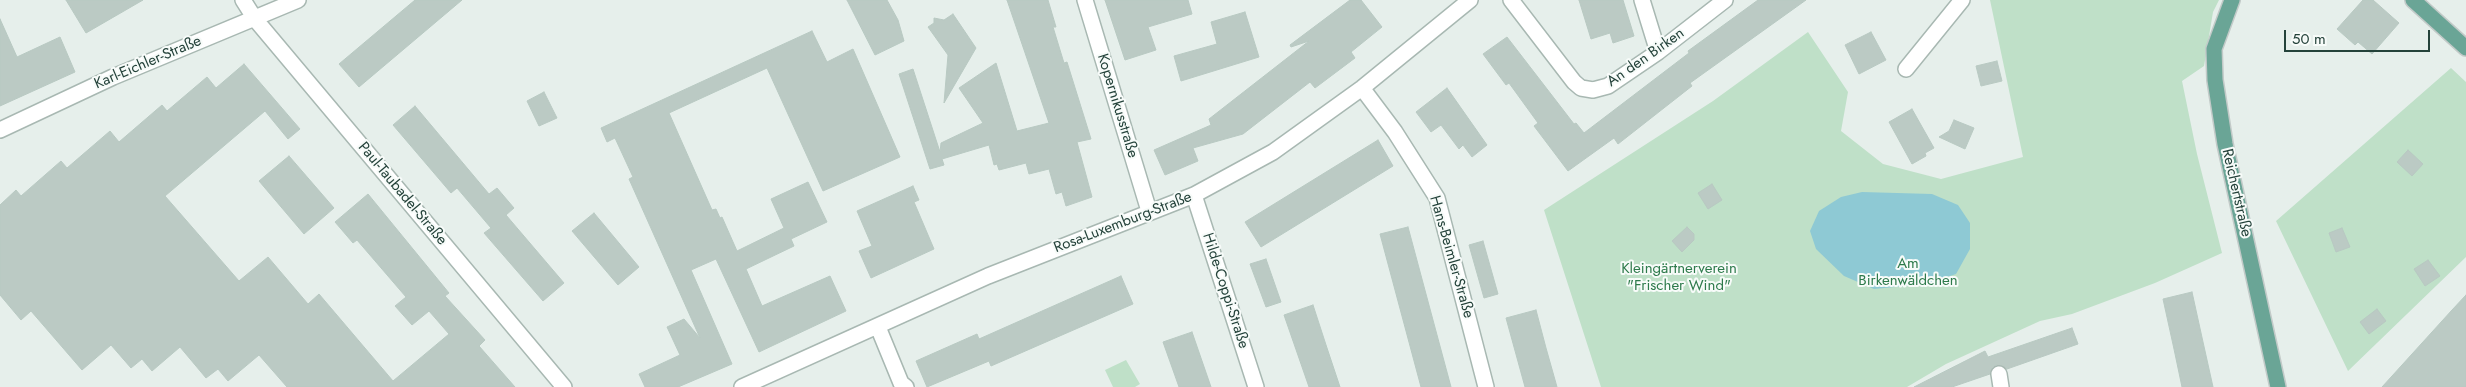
<!DOCTYPE html>
<meta charset="utf-8">
<style>
body{margin:0}
#map{position:relative;width:2466px;height:387px;overflow:hidden;background:#e6efeb;font-family:Jost,sans-serif}
canvas{display:block}
.scale{position:absolute;left:2284px;top:30px;width:146px;height:22px;box-sizing:border-box;border:2px solid #24423a;border-top:0;padding-left:6px;font-size:15px;line-height:18px;white-space:nowrap;color:#24423a;-webkit-text-stroke:4px #f7fbf9;paint-order:stroke}
</style>
<div id="map">
<canvas width="2466" height="387"></canvas>
<div class="scale">50 m</div>
</div>
<script>
const context = document.querySelector('canvas').getContext('2d');
context.lineJoin = 'round';
function paint(path, color) {
  context.fillStyle = color;
  context.fill(path, 'evenodd');
}
function toPath(rows) {
  const path = new Path2D();
  for (const r of rows) {
    path.moveTo(r[0], r[1]);
    for (let i = 2; i < r.length; i += 2) path.lineTo(r[i], r[i + 1]);
  }
  return path;
}
function strokePath(path, color, width, dash) {
  context.strokeStyle = color;
  context.lineWidth = width;
  context.lineCap = dash ? 'butt' : 'round';
  context.setLineDash(dash || []);
  context.stroke(path);
}
function label(font, color, halo, rows, align = 'center') {
  context.font = font + ' Jost,sans-serif';
  context.lineWidth = 4;
  context.setLineDash([]);
  context.textBaseline = 'middle';
  context.strokeStyle = halo;
  context.fillStyle = color;
  for (const [text, x, y, turn = 0] of rows) {
    context.save();
    context.translate(x, y);
    context.rotate((+turn || 0) * Math.PI / 180);
    context.textAlign = isNaN(turn) ? turn : align;
    if (halo) context.strokeText(text, 0, 0);
    context.fillText(text, 0, 0);
    context.restore();
  }
}
paint(toPath([
 [1990,0,2219,0,2213,12,2204,66,2182,81,2197,154,2222,253,2155,283,2072,314,2040,321,1946,364,1907,387,1601,387,1544,210,1713,101,1808,32,1848,92,1841,131,1883,164,1941,179,2023,157],
 [2451,68,2466,82,2466,257,2348,371,2276,221],
 [1126,360,1140,384,1135,387,1113,387,1105,370]
]), '#bfe0c8');
paint(toPath([
 [1862,192,1932,194,1958,205,1970,223,1970,249,1956,274,1926,284,1874,289,1844,276,1816,249,1810,231,1819,211,1841,197]
]), '#8ec9d4');
const building = toPath([
 [66,0,143,0,86,33,66,0],
 [415,0,462,0,359,87,339,64,415,0],
 [847,0,887,0,898,20,904,41,875,55,847,0],
 [1007,0,1048,0,1056,27,1053,27,1064,63,1067,62,1091,139,1077,142,1092,197,1066,206,1062,192,1056,194,1049,169,1029,174,1026,163,999,170,997,164,994,165,989,145,942,159,944,165,930,169,899,74,913,69,940,152,941,143,983,123,959,88,996,63,1017,131,1049,123,1007,0],
 [1105,0,1188,0,1192,14,1148,27,1156,50,1125,60,1105,0],
 [1350,0,1361,0,1382,27,1351,52,1355,58,1315,88,1310,82,1243,134,1193,148,1198,161,1165,175,1154,150,1211,125,1209,119,1309,41,1291,47,1290,45,1350,0],
 [1579,0,1623,0,1634,36,1613,43,1610,33,1591,39,1579,0],
 [1758,0,1806,0,1690,83,1692,86,1618,144,1614,138,1568,171,1534,126,1538,123,1509,83,1506,85,1483,54,1507,37,1574,124,1576,123,1584,133,1689,53,1688,51,1758,0],
 [2363,0,2373,0,2399,23,2372,54,2358,42,2355,45,2337,29,2363,0],
 [1245,12,1259,57,1181,81,1174,56,1217,44,1211,22,1245,12],
 [953,14,976,48,944,103,948,55,928,27,934,23,934,18,944,20,953,14],
 [0,19,17,57,60,37,75,72,0,106,0,19],
 [812,31,827,62,853,49,900,157,823,191,767,68,669,113,712,210,716,209,720,218,722,217,737,251,784,228,771,199,808,182,827,222,791,239,794,246,746,269,762,306,830,276,846,311,759,352,716,259,691,270,732,364,678,387,645,387,639,374,680,355,667,327,684,319,700,338,629,179,633,177,615,138,607,142,601,128,812,31],
 [1871,32,1886,60,1859,74,1845,45,1871,32],
 [1997,61,2002,81,1981,86,1976,66,1997,61],
 [244,64,300,129,288,139,265,111,165,196,239,281,268,257,308,304,319,294,393,381,449,334,429,311,412,325,395,306,406,297,357,240,353,243,335,222,368,194,449,293,445,296,485,340,479,346,515,387,287,387,259,355,228,381,218,369,206,378,180,347,152,371,142,359,131,368,111,345,82,370,31,311,21,320,0,295,0,205,16,190,21,196,61,161,67,168,110,131,119,142,162,105,167,111,207,77,216,88,244,64],
 [1447,88,1487,145,1472,157,1463,145,1459,149,1441,125,1431,132,1416,112,1447,88],
 [544,92,557,118,539,126,527,101,544,92],
 [415,106,489,194,497,188,514,208,506,215,564,283,543,301,484,233,491,228,457,188,451,193,393,125,415,106],
 [1912,109,1934,148,1925,153,1926,156,1912,164,1889,122,1912,109],
 [1954,120,1974,128,1965,149,1939,137,1949,131,1954,120],
 [1378,140,1393,166,1261,247,1245,222,1378,140],
 [2408,150,2423,164,2412,176,2397,162,2408,150],
 [289,156,334,208,304,234,259,181,289,156],
 [1712,184,1722,200,1708,209,1698,193,1712,184],
 [913,186,919,200,914,202,934,249,871,278,859,251,872,246,857,211,913,186],
 [594,213,639,267,618,285,572,231,594,213],
 [1408,227,1437,335,1451,387,1421,387,1380,234,1408,227],
 [1687,227,1694,234,1694,240,1682,252,1672,241,1687,227],
 [2342,228,2350,247,2336,252,2329,233,2342,228],
 [1483,241,1498,294,1484,298,1469,245,1483,241],
 [1266,259,1281,302,1266,307,1250,264,1266,259],
 [2428,260,2440,276,2425,286,2414,269,2428,260],
 [1121,276,1133,304,991,366,989,361,927,387,916,361,977,334,979,339,1121,276],
 [2192,292,2203,342,2213,387,2182,387,2174,349,2163,299,2192,292],
 [2466,295,2466,387,2382,387,2452,310,2466,295],
 [1313,305,1327,348,1340,387,1309,387,1284,315,1313,305],
 [2377,309,2386,321,2369,334,2360,322,2377,309],
 [1536,310,1546,348,1557,387,1525,387,1506,318,1536,310],
 [2072,328,2078,344,2007,369,1997,365,1993,367,1990,374,1952,387,1914,387,1985,351,1988,357,2072,328],
 [1192,332,1211,387,1179,387,1163,342,1192,332]
]);
paint(building, '#bbcac4');
strokePath(building, '#b8c9c2', 1);
const minor = toPath([
 [243,0,255,19,564,387],
 [1085,0,1149,211],
 [1511,0,1574,82,1581,88,1593,90,1608,86,1658,52,1725,0],
 [1642,0,1658,52],
 [1906,69,1962,0],
 [1362,88,1395,132,1437,198,1486,387],
 [0,130,113,77,298,0],
 [1194,195,1256,387],
 [878,327,901,383,906,387],
 [1999,374,2001,387],
 [742,387,988,276,1194,195,1273,152,1362,88,1470,0]
]);
const major = toPath([
 [2232,0,2214,49,2215,80,2225,144,2278,387],
 [2413,0,2466,48]
]);
strokePath(minor, '#a8b8b2', 18);
strokePath(major, '#c2cac8', 18);
strokePath(minor, '#fff', 15);
strokePath(major, '#6aa596', 15);
label('15px', '#24423a', '#f7fbf9', [
 ["An den Birken",1646,58,-35],
 ["Karl-Eichler-Straße",148,63,-23],
 ["Kopernikusstraße",1117,106,73],
 ["Reichertstraße",2236,193,77],
 ["Paul-Taubadel-Straße",402,194,50],
 ["Rosa-Luxemburg-Straße",1123,223,-21],
 ["Hans-Beimler-Straße",1451,257,74],
 ["Hilde-Coppi-Straße",1225,291,72]
]);
label('15px', '#2d7a4b', '#f7fbf9', [
 ["Am",1908,264],
 ["Birkenwäldchen",1908,281],
 ["Kleingärtnerverein",1679,269],
 ["\"Frischer Wind\"",1679,286]
]);
</script>
